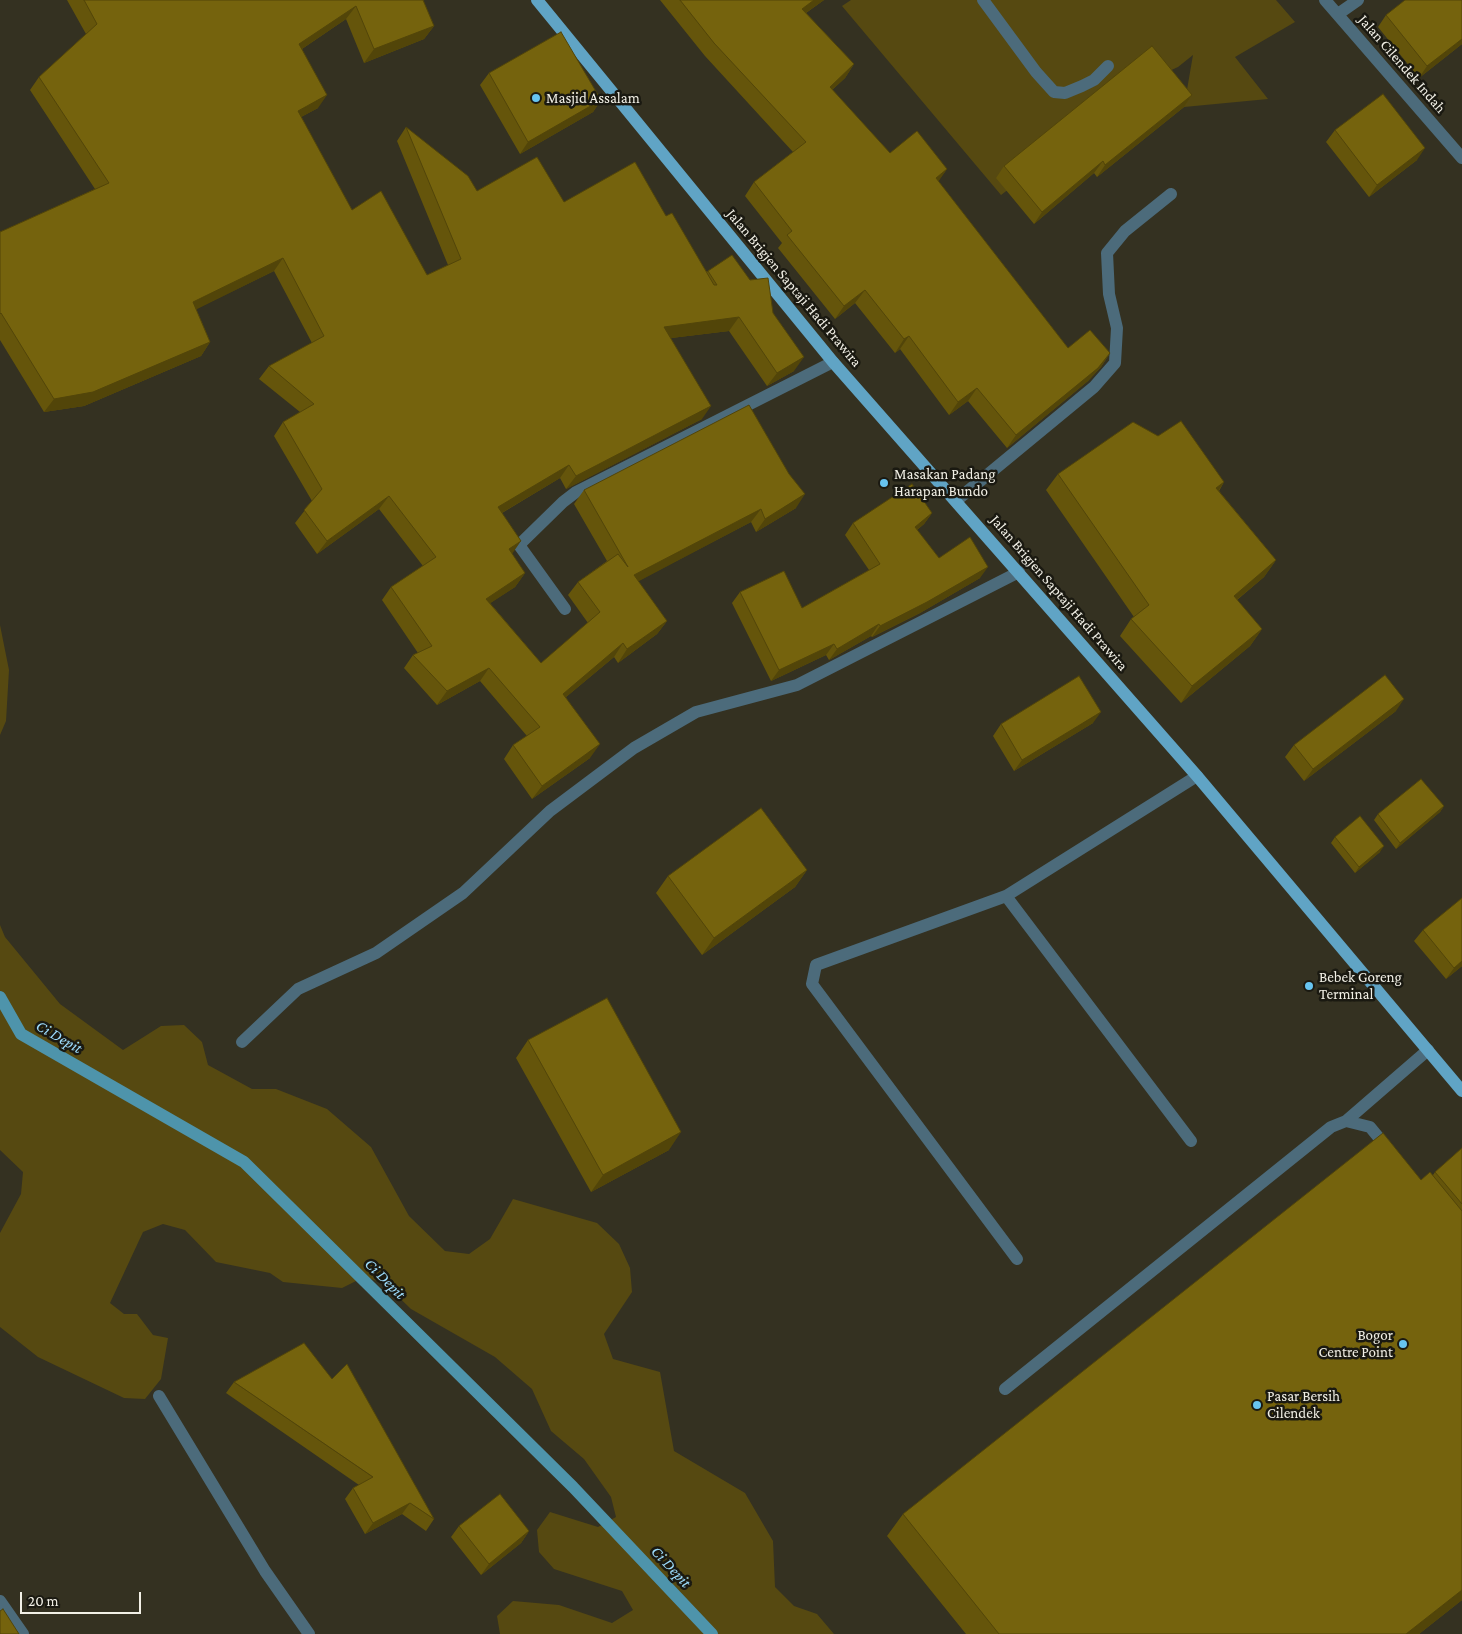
<!DOCTYPE html>
<style>
body{margin:0}
#map{position:relative;width:1462px;height:1634px;overflow:hidden;background:#343121;font-family:"Crimson Pro",serif}
canvas{display:block}
.scale{position:absolute;left:20px;top:1592px;width:121px;height:22px;box-sizing:border-box;border:2px solid #f2f0e6;border-top:0;padding-left:6px;font-size:15px;line-height:18px;white-space:nowrap;color:#f2f0e6;-webkit-text-stroke:4px #1a1911;paint-order:stroke}
</style>
<div id="map">
<canvas width="1462" height="1634"></canvas>
<div class="scale">20 m</div>
</div>
<script>
const context = document.querySelector('canvas').getContext('2d');
context.lineJoin = 'round';
function paint(path, color) {
  context.fillStyle = color;
  context.fill(path, 'evenodd');
}
function toPath(rows) {
  const path = new Path2D();
  for (const r of rows) {
    path.moveTo(r[0], r[1]);
    for (let i = 2; i < r.length; i += 2) path.lineTo(r[i], r[i + 1]);
  }
  return path;
}
function strokePath(path, color, width, dash) {
  context.strokeStyle = color;
  context.lineWidth = width;
  context.lineCap = dash ? 'butt' : 'round';
  context.setLineDash(dash || []);
  context.stroke(path);
}
function label(font, color, halo, rows, align = 'center') {
  context.font = font + ' "Crimson Pro",serif';
  context.lineWidth = 5;
  context.setLineDash([]);
  context.textBaseline = 'middle';
  context.strokeStyle = halo;
  context.fillStyle = color;
  for (const [text, x, y, turn = 0] of rows) {
    context.save();
    context.translate(x, y);
    context.rotate((+turn || 0) * Math.PI / 180);
    context.textAlign = isNaN(turn) ? turn : align;
    if (halo) context.strokeText(text, 0, 0);
    context.fillText(text, 0, 0);
    context.restore();
  }
}
paint(toPath([
 [851,0,1276,0,1295,22,1235,57,1268,99,1184,107,1193,55,1178,67,1156,77,1001,195,842,6],
 [0,625,9,670,6,721,0,735],
 [0,925,5,937,60,1004,123,1050,161,1026,184,1025,202,1042,208,1065,252,1089,276,1089,327,1109,371,1147,409,1216,445,1251,469,1254,490,1239,513,1199,597,1223,619,1244,630,1268,632,1292,604,1334,613,1359,660,1372,674,1451,745,1493,773,1541,775,1587,794,1606,817,1614,834,1634,500,1634,497,1616,513,1601,559,1605,612,1623,633,1610,622,1591,554,1569,539,1552,537,1530,550,1512,598,1527,616,1517,611,1497,584,1459,551,1431,532,1389,495,1357,411,1309,384,1283,364,1277,342,1288,283,1282,270,1273,216,1262,185,1230,163,1224,143,1232,110,1303,124,1314,137,1314,153,1335,168,1338,161,1379,145,1399,124,1398,38,1357,0,1327,0,1233,21,1194,23,1172,0,1150]
]), '#564911');
strokePath(toPath([
 [0,997,21,1034,244,1162,573,1487,712,1634]
]), '#4e94ab', 12);
strokePath(toPath([
 [983,0,1036,72,1054,92,1065,93,1082,86,1094,80,1108,66],
 [1325,0,1462,158],
 [1338,14,1358,0],
 [957,500,1094,387,1115,363,1117,328,1109,294,1107,253,1125,231,1171,194],
 [565,609,519,545,563,502,576,492,833,362],
 [1006,896,1191,1141],
 [242,1042,298,989,376,953,463,893,550,811,634,748,696,712,797,685,1019,572],
 [1346,1121,1428,1050],
 [1017,1259,812,984,816,965,1006,896,1197,776],
 [1005,1389,1331,1127,1346,1121,1370,1127,1389,1150],
 [159,1396,265,1571,309,1634],
 [0,1601,23,1634]
]), '#4c6b7b', 12);
strokePath(toPath([
 [537,0,833,362,1197,776,1462,1091]
]), '#60a4c5', 12);
paint(toPath([
 [67,0,423,0,434,26,424,39,364,63,346,19,302,49,318,108,301,117,352,210,427,275,448,265,397,141,406,127,477,191,564,202,666,216,707,272,708,271,773,313,794,371,767,386,729,331,671,338,702,419,566,489,560,478,502,513,512,554,525,573,515,587,490,603,541,663,588,623,568,595,578,582,607,561,574,504,584,490,796,508,756,532,751,522,638,581,667,621,657,634,618,663,614,657,566,697,590,758,532,799,504,759,513,745,527,736,480,681,437,705,404,668,413,655,418,653,382,600,391,587,423,566,379,509,317,554,295,523,312,501,274,436,283,422,300,412,259,379,269,366,312,343,274,271,196,309,210,342,201,356,84,406,44,412,0,340,0,232,95,189,30,90,39,77,86,34],
 [660,0,824,0,806,13,854,64,845,78,832,90,890,153,947,169,938,181,1068,348,1110,353,1101,367,1088,381,1007,448,968,401,949,415,900,349,895,353,855,303,835,319,778,248,782,243,745,196,754,182,793,152,705,56],
 [1386,15,1462,44,1419,78,1378,27],
 [489,73,601,100,593,112,520,154,480,85],
 [1192,95,1184,107,1097,177,1094,173,1034,224,996,178,1004,166],
 [1335,130,1417,160,1369,197,1326,142],
 [1058,474,1224,482,1219,491,1276,560,1264,577,1237,600,1262,629,1250,646,1181,703,1120,636,1131,619,1134,617,1046,490],
 [932,513,924,524,917,530,939,558,980,578,920,613,872,637,871,636,829,660,826,655,771,681,732,603,740,592,802,608,869,570,845,535,853,523],
 [1396,711,1304,781,1285,757,1294,745],
 [1093,723,1014,771,993,736,1001,724],
 [1444,806,1440,812,1396,849,1374,820,1378,814],
 [1335,837,1380,852,1355,873,1331,843],
 [807,870,795,887,702,955,656,893,668,876],
 [1423,930,1462,966,1446,979,1414,941],
 [528,1040,669,1150,591,1192,516,1058],
 [1462,1148,1462,1600,1419,1634,966,1634,887,1536,903,1514,1421,1180,1433,1175,1435,1172],
 [234,1382,434,1519,426,1531,402,1514,365,1534,345,1499,353,1488,359,1485,226,1393],
 [459,1526,529,1531,521,1543,481,1575,451,1537]
]), '#65550b');
paint(toPath([
 [814,0,824,0,793,22,802,9],
 [356,6,346,19,290,57,299,44],
 [434,26,424,39,364,63,374,49],
 [1462,39,1462,44,1419,78,1427,66],
 [854,64,845,78,821,100,830,87],
 [327,95,318,108,288,124,298,111],
 [1192,95,1184,107,1097,177,1105,165],
 [601,100,593,112,520,154,528,142],
 [1425,148,1417,160,1369,197,1377,185],
 [1103,161,1094,173,1034,224,1042,212],
 [947,169,938,182,936,178],
 [283,258,274,271,183,316,193,302],
 [865,290,855,303,835,319,844,306],
 [739,317,729,331,655,340,664,327],
 [909,336,900,349,895,353,904,339],
 [210,342,201,356,84,406,44,412,54,399],
 [1110,353,1101,367,1088,381,1007,448,1016,435],
 [804,357,794,371,767,386,777,373],
 [977,388,968,401,949,415,958,402],
 [711,406,702,419,566,489,576,476],
 [569,465,560,478,488,521,498,507],
 [1224,482,1213,499,1216,488],
 [805,494,796,508,756,532,765,519],
 [389,496,379,509,317,554,327,541],
 [761,509,751,522,624,589,634,575],
 [932,513,924,524,907,538,915,527],
 [521,541,512,554,509,549],
 [1276,560,1264,577,1222,612,1234,596],
 [988,567,980,578,920,613,872,637,880,626],
 [525,573,515,587,477,612,486,599],
 [667,621,657,634,618,663,627,649],
 [879,624,871,636,829,660,837,649],
 [1262,629,1250,646,1181,703,1192,686],
 [623,643,614,657,554,707,563,694],
 [834,644,826,655,771,681,779,670],
 [489,668,480,681,437,705,447,691],
 [1404,699,1396,711,1304,781,1313,769],
 [1101,712,1093,723,1014,771,1022,760],
 [600,744,590,758,532,799,542,786],
 [1444,806,1440,812,1396,849,1400,843],
 [1384,846,1380,852,1355,873,1359,867],
 [807,870,795,887,702,955,714,938],
 [1462,961,1462,966,1446,979,1454,968],
 [681,1132,669,1150,591,1192,603,1175],
 [410,1503,402,1514,365,1534,373,1523],
 [529,1531,521,1543,481,1575,489,1564],
 [1462,1590,1462,1600,1419,1634,1406,1634]
]), '#524509');
const building = toPath([
 [84,0,423,0,434,26,374,49,356,6,299,44,327,95,298,111,352,210,381,191,427,275,461,259,406,127,468,176,477,191,537,157,564,202,635,162,666,216,672,213,714,285,717,285,708,271,732,255,750,280,768,278,773,313,804,357,777,373,739,317,664,327,711,406,576,476,569,465,498,507,521,541,509,549,525,573,486,599,541,663,600,612,578,582,618,554,628,567,584,490,749,405,789,474,805,494,765,519,761,509,634,575,667,621,627,649,623,643,563,694,600,744,542,786,513,745,540,727,489,668,447,691,413,655,432,646,391,587,436,557,389,496,327,541,304,510,322,489,283,422,314,404,269,366,324,336,283,258,193,302,210,342,93,392,54,399,1,313,0,314,0,232,109,183,39,77,97,24,84,0],
 [680,0,814,0,802,9,854,64,830,87,890,153,917,131,947,169,936,178,1068,348,1090,330,1110,353,1098,368,1016,435,977,388,958,402,909,336,904,339,865,290,844,306,787,235,792,231,754,182,806,142,714,43,680,0],
 [1405,0,1462,0,1462,39,1427,66,1386,15,1405,0],
 [561,32,601,100,528,142,489,73,561,32],
 [1152,46,1192,95,1105,165,1103,161,1042,212,1004,166,1152,46],
 [1383,94,1425,148,1377,185,1335,130,1383,94],
 [1181,421,1224,482,1216,488,1276,560,1234,596,1262,629,1192,686,1131,619,1149,605,1058,474,1133,422,1158,436,1181,421],
 [912,484,932,513,915,527,939,558,970,537,988,567,927,602,880,626,879,624,837,649,834,644,779,670,740,592,784,571,802,608,880,564,853,523,912,484],
 [1385,675,1404,699,1313,769,1294,745,1385,675],
 [1079,676,1101,712,1022,760,1001,724,1079,676],
 [1421,779,1444,806,1400,843,1378,814,1421,779],
 [761,808,807,870,714,938,668,876,761,808],
 [1360,816,1384,846,1359,867,1335,837,1360,816],
 [1462,898,1462,961,1454,968,1423,930,1462,898],
 [607,998,681,1132,603,1175,528,1040,607,998],
 [1383,1133,1421,1180,1430,1172,1462,1211,1462,1590,1406,1634,999,1634,903,1514,1383,1133],
 [1462,1148,1462,1204,1435,1172,1462,1148],
 [304,1343,332,1379,347,1364,434,1519,410,1503,373,1523,353,1488,373,1477,234,1382,304,1343],
 [500,1494,529,1531,489,1564,459,1526,500,1494],
 [3,1609,19,1634,0,1634,0,1611,3,1609]
]);
paint(building, '#75630d');
strokePath(building, '#524509', 1);
for (const [x, y, r, color] of [
 [536,98,5,"#67c4f0"],
 [884,483,5,"#67c4f0"],
 [1309,986,5,"#67c4f0"],
 [1403,1344,5,"#67c4f0"],
 [1257,1405,5,"#67c4f0"]
]) {
  const dot = new Path2D();
  dot.arc(x, y, r, 0, 2 * Math.PI);
  context.fillStyle = color;
  context.fill(dot);
  strokePath(dot, '#1a1911', 2);
}
label('15px', '#f2f0e6', '#1a1911', [
 ["Jalan Cilendek Indah",1402,64,49],
 ["Jalan Brigjen Saptaji Hadi Prawira",794,288,50],
 ["Jalan Brigjen Saptaji Hadi Prawira",1059,593,49]
]);
label('15px', '#f2f0e6', '#1a1911', [
 ["Masjid Assalam",546,98],
 ["Masakan Padang",894,474],
 ["Harapan Bundo",894,491],
 ["Bebek Goreng",1319,977],
 ["Terminal",1319,994],
 ["Bogor",1393,1335,"right"],
 ["Centre Point",1393,1352,"right"],
 ["Pasar Bersih",1267,1396],
 ["Cilendek",1267,1413]
], 'left');
label('italic 16px', '#9ddcfc', '#1a1911', [
 ["Ci Depit",59,1037,30],
 ["Ci Depit",385,1279,45],
 ["Ci Depit",671,1567,47]
]);
</script>
